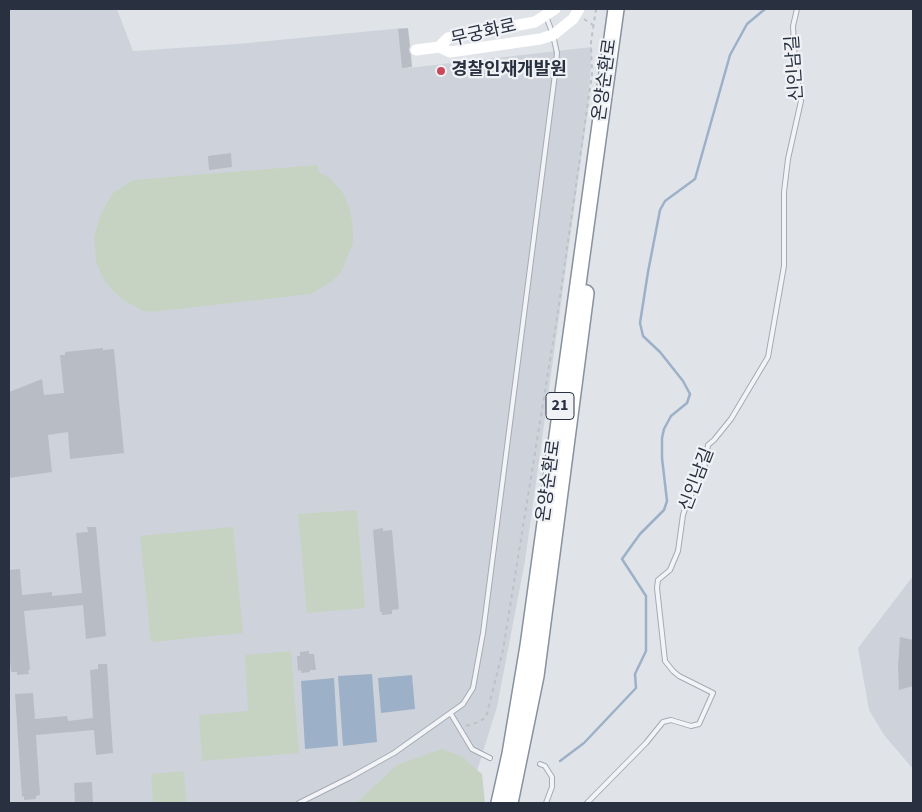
<!DOCTYPE html>
<meta charset="utf-8">
<style>
body{margin:0}
#map{position:relative;width:922px;height:812px;overflow:hidden;background:#e0e4e9;font-family:"Source Sans 3",sans-serif}
canvas{display:block}
.frame{position:absolute;inset:0;border:10px solid #293140;pointer-events:none}
</style>
<div id="map">
<canvas width="922" height="812"></canvas>
<div class="frame"></div>
</div>
<script>
const context = document.querySelector('canvas').getContext('2d');
context.lineJoin = 'round';
function paint(path, color) {
  context.fillStyle = color;
  context.fill(path, 'evenodd');
}
function toPath(rows) {
  const path = new Path2D();
  for (const r of rows) {
    path.moveTo(r[0], r[1]);
    for (let i = 2; i < r.length; i += 2) path.lineTo(r[i], r[i + 1]);
  }
  return path;
}
function strokePath(path, color, width, dash) {
  context.strokeStyle = color;
  context.lineWidth = width;
  context.lineCap = dash ? 'butt' : 'round';
  context.setLineDash(dash || []);
  context.stroke(path);
}
function label(font, color, halo, rows, align = 'center') {
  context.font = font + ' "Source Sans 3","Noto Sans KR",sans-serif';
  context.lineWidth = 4.5;
  context.setLineDash([]);
  context.textBaseline = 'middle';
  context.strokeStyle = halo;
  context.fillStyle = color;
  for (const [text, x, y, turn = 0] of rows) {
    context.save();
    context.translate(x, y);
    context.rotate((+turn || 0) * Math.PI / 180);
    context.textAlign = isNaN(turn) ? turn : align;
    if (halo) context.strokeText(text, 0, 0);
    context.fillText(text, 0, 0);
    context.restore();
  }
}
paint(toPath([
 [9,9,117,9,133,51,237,44,403,28,408,68,592,47,588,109,525,561,497,707,467,803,9,803],
 [913,576,913,769,884,735,869,710,858,648]
]), '#ced3db');
paint(toPath([
 [318,165,319,172,330,178,343,193,350,210,353,228,353,242,342,271,331,282,311,294,152,312,144,311,123,300,110,288,102,277,96,261,94,237,101,213,113,193,133,180],
 [357,510,365,608,307,613,298,514],
 [233,527,243,633,151,642,140,536],
 [291,651,299,753,202,761,199,715,248,711,245,655],
 [442,749,461,756,482,774,485,803,356,803,397,765],
 [184,771,186,803,153,803,151,774]
]), '#c6d3c2');
paint(toPath([
 [372,674,377,742,343,746,338,676],
 [412,675,415,709,381,713,378,678],
 [334,678,338,746,305,749,301,681]
]), '#9cb1c8');
strokePath(toPath([
 [560,761,584,743,636,688,635,674,646,651,646,596,622,559,640,534,664,510,667,501,662,458,662,438,664,429,671,416,687,403,690,394,683,381,660,352,643,336,640,323,648,272,660,210,665,201,695,179,730,55,747,24,765,9]
]), '#9cb1c8', 2.5);
paint(toPath([
 [408,28,410,46,409,50,411,55,412,67,402,68,398,29],
 [231,153,232,167,209,170,208,156],
 [103,348,103,350,114,349,124,453,70,459,68,432,48,435,52,472,9,478,9,392,42,379,44,395,64,393,60,355,65,355,65,352],
 [87,527,96,527,106,636,86,639,83,605,24,611,30,670,28,670,29,674,17,675,17,672,11,672,9,650,9,570,20,569,22,595,52,592,52,596,82,593,76,533,88,532],
 [383,528,383,531,392,530,399,609,392,610,392,614,382,615,382,612,380,612,373,530],
 [900,637,913,640,913,686,899,690,898,667],
 [309,651,309,654,314,654,316,670,310,670,310,672,301,673,301,670,298,671,297,656,300,656,300,652],
 [98,664,107,664,113,753,96,755,94,730,36,735,40,795,36,796,36,799,24,800,24,796,22,797,15,694,33,693,35,719,67,716,68,721,93,718,90,670,98,669],
 [92,782,93,803,75,803,74,783]
]), '#b8bdc5');
const lane = toPath([
 [451,714,472,749,490,758],
 [540,764,545,766,552,777,552,787,546,803],
 [299,803,351,777,394,753,463,704,473,688,483,633,555,74,557,53,553,35,546,16],
 [587,803,646,743,663,722,671,720,691,726,699,724,713,693,679,676,673,671,665,661,657,588,658,580,670,570,678,551,683,515,687,503,704,469,708,445,714,440,731,419,768,357,784,266,784,192,788,159,801,101,795,64,793,26,797,9]
]);
const highway = toPath([
 [499,803,510,754,528,646,616,9],
 [510,803,536,676,586,293]
]);
strokePath(lane, '#a5abb3', 6);
strokePath(highway, '#88919f', 18);
strokePath(toPath([
 [584,19,593,25],
 [466,726,479,722,486,717,503,650,558,311,592,74,591,42,596,9]
]), '#bec1c7', 2, [4, 4]);
strokePath(lane, '#f3f4f7', 4);
strokePath(toPath([
 [439,47,448,38,535,22,555,9],
 [416,50,439,47,450,52,540,39,553,35,573,19,579,9]
]), '#fff', 11);
strokePath(highway, '#fff', 15);
for (const [x, y, r, color] of [
 [441,71,5,"#cb485a"]
]) {
  const dot = new Path2D();
  dot.arc(x, y, r, 0, 2 * Math.PI);
  context.fillStyle = color;
  context.fill(dot);
  strokePath(dot, '#f0f2f6', 2);
}
for (const [x, y, w] of [
 [560,406,28]
]) {
  const box = new Path2D();
  box.roundRect(x - w / 2, y - 13.5, w, 27, 4);
  context.fillStyle = '#f0f2f6';
  context.fill(box);
  strokePath(box, '#293140', 1);
}
label('bold 16px', '#293140', null, [
 ["21",560,406]
]);
label('18px', '#293140', '#f0f2f6', [
 ["무궁화로",484,34,-13],
 ["신인남길",796,68,-94],
 ["온양순환로",606,80,-82],
 ["신인남길",698,480,-69],
 ["온양순환로",550,481,-82]
]);
label('bold 18px', '#293140', '#f0f2f6', [
 ["경찰인재개발원",451,71]
], 'left');
</script>
